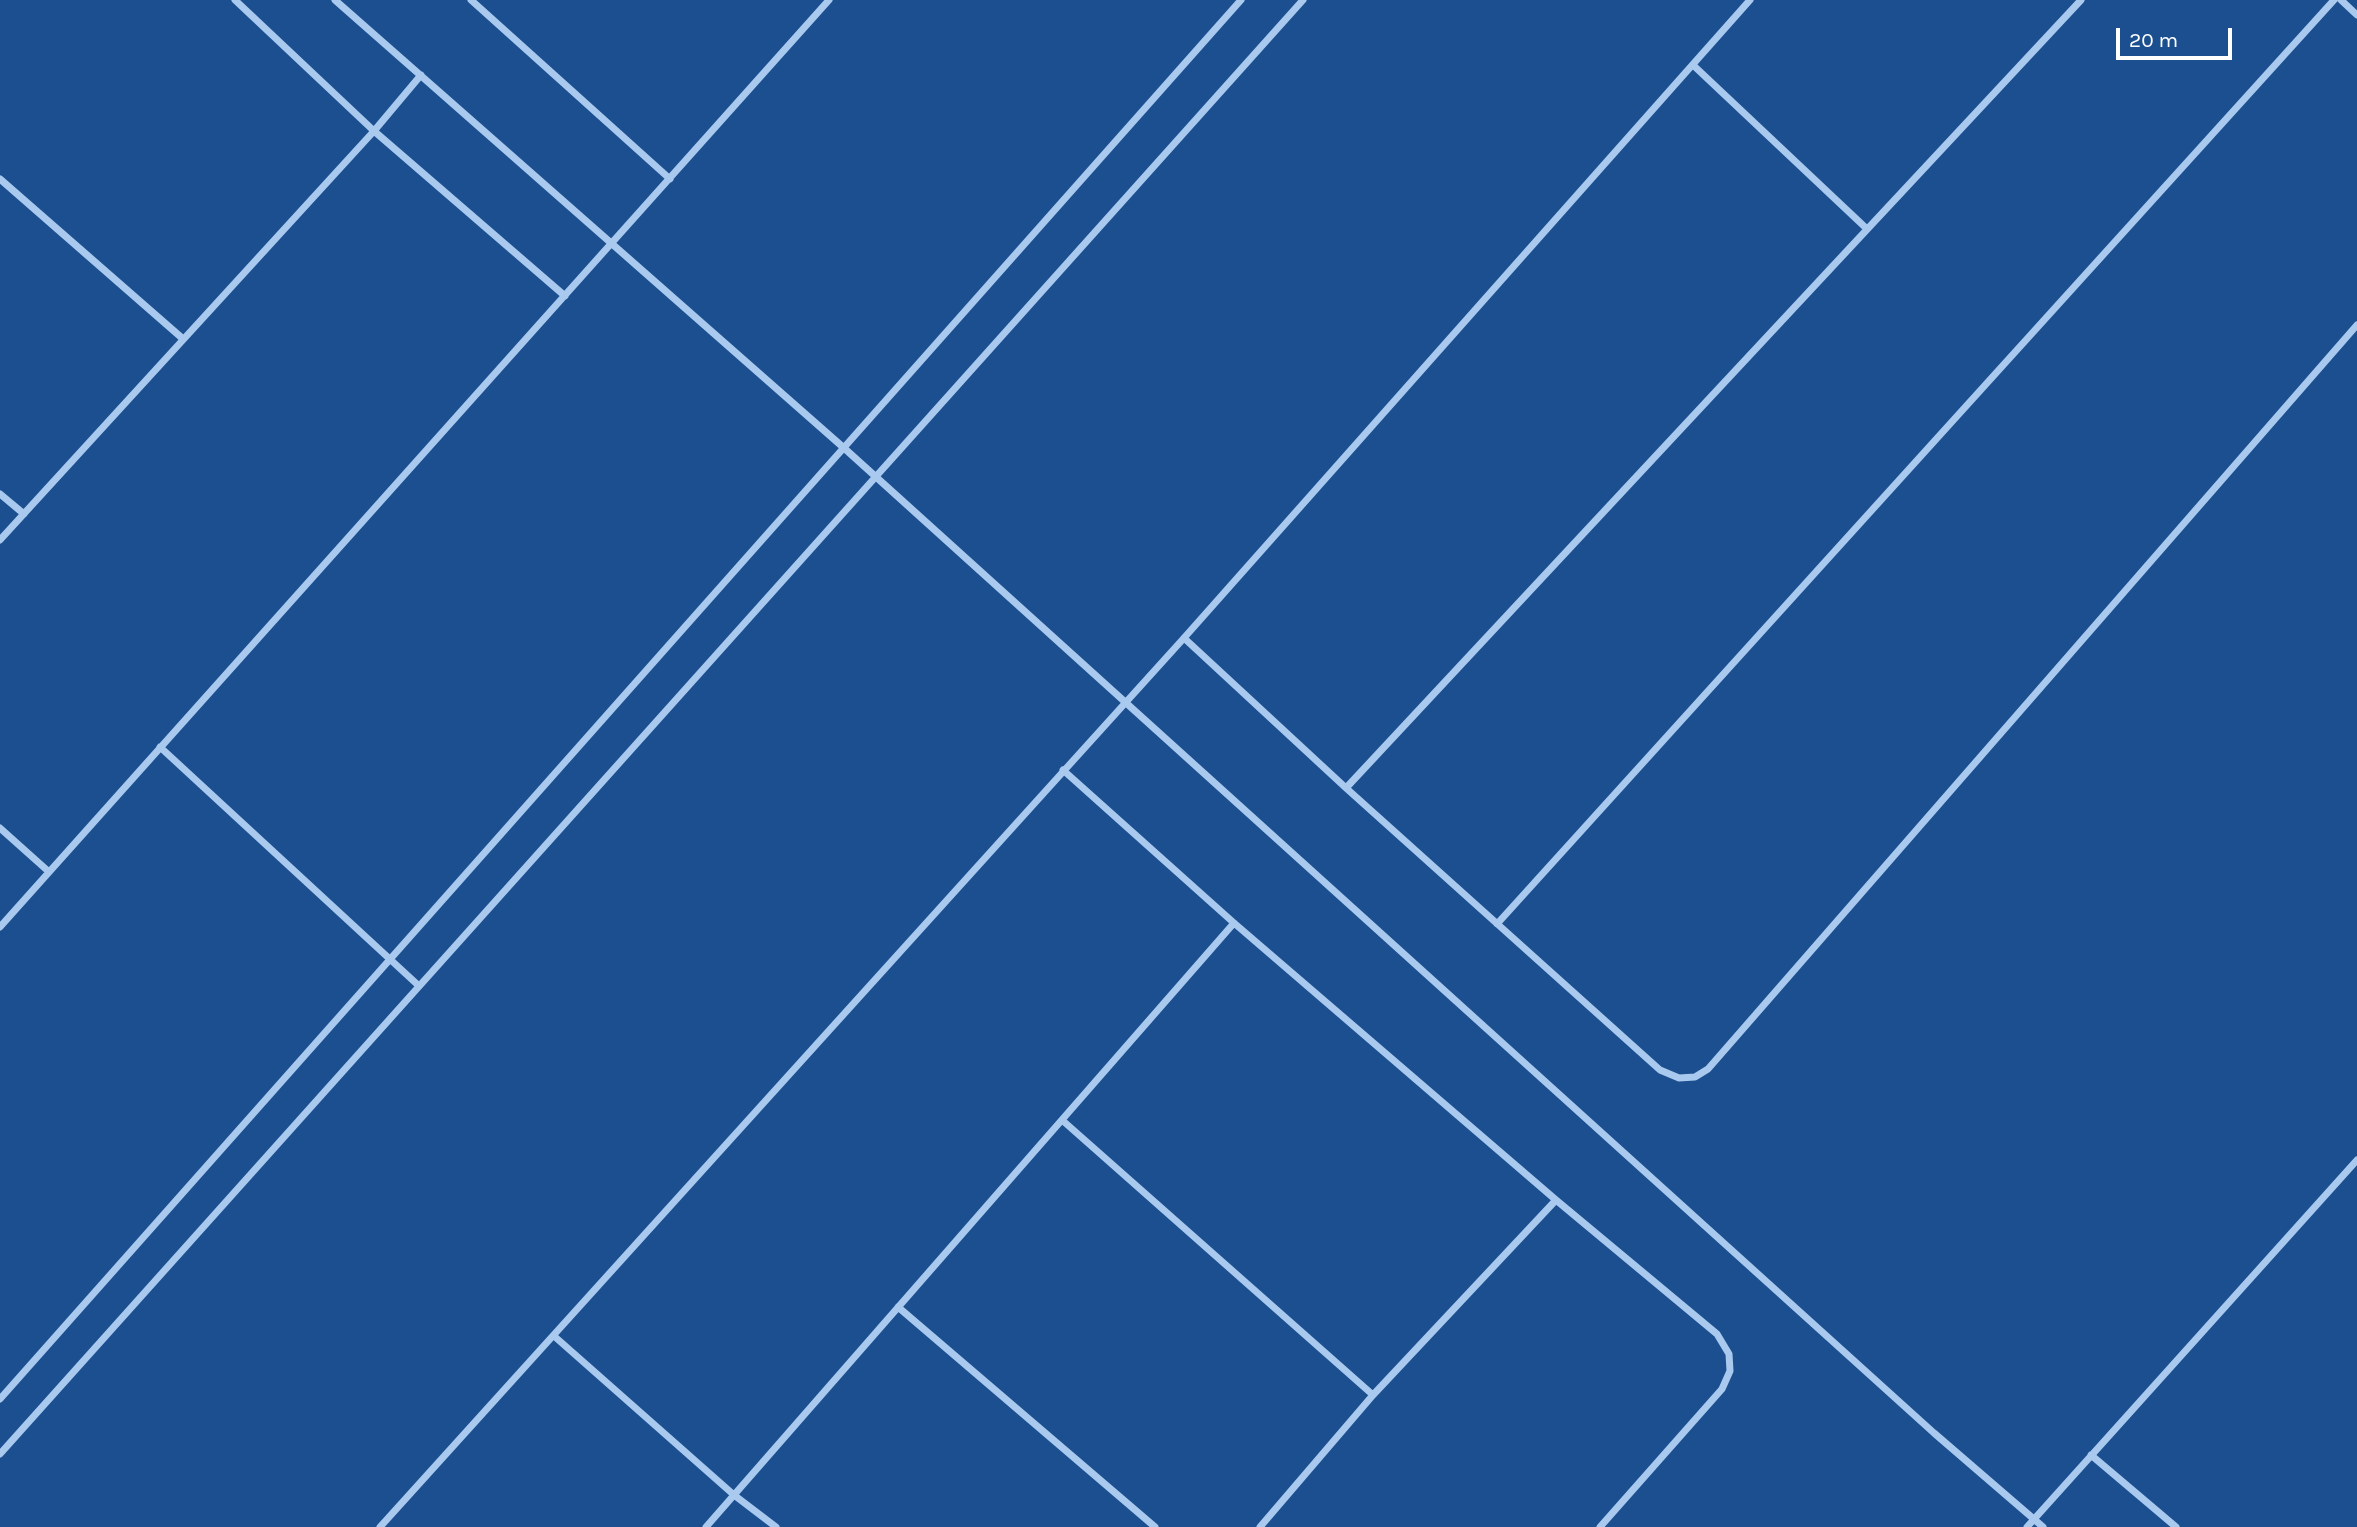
<!DOCTYPE html>
<style>
body{margin:0}
#map{position:relative;width:2357px;height:1527px;overflow:hidden;background:#1b4f8f;font-family:Karla,sans-serif}
canvas{display:block}
.scale{position:absolute;left:2116px;top:28px;width:116px;height:32px;box-sizing:border-box;border:4px solid #fff;border-top:0;padding-left:9px;font-size:21px;line-height:24px;white-space:nowrap;color:#fff;-webkit-text-stroke:5px #1b4f8f;paint-order:stroke}
</style>
<div id="map">
<canvas width="2357" height="1527"></canvas>
<div class="scale">20 m</div>
</div>
<script>
const context = document.querySelector('canvas').getContext('2d');
context.lineJoin = 'round';
function toPath(rows) {
  const path = new Path2D();
  for (const r of rows) {
    path.moveTo(r[0], r[1]);
    for (let i = 2; i < r.length; i += 2) path.lineTo(r[i], r[i + 1]);
  }
  return path;
}
function strokePath(path, color, width, dash) {
  context.strokeStyle = color;
  context.lineWidth = width;
  context.lineCap = dash ? 'butt' : 'round';
  context.setLineDash(dash || []);
  context.stroke(path);
}
strokePath(toPath([
 [235,0,374,131,565,296],
 [335,0,844,448,1934,1433,2043,1527],
 [471,0,670,179],
 [2341,0,2357,15],
 [1693,65,1867,229],
 [0,179,182,338],
 [0,494,24,514],
 [0,540,374,131,421,75],
 [1184,638,1346,788,1660,1070,1679,1078,1695,1077,1708,1069,2357,325],
 [160,747,419,986],
 [1063,770,1234,923,1556,1200,1717,1334,1729,1354,1730,1371,1722,1389,1600,1527],
 [1346,788,2081,0],
 [0,828,48,871],
 [1497,924,2334,0],
 [0,927,829,0],
 [1062,1120,1373,1395],
 [898,1307,1155,1527],
 [554,1336,734,1495,776,1527],
 [0,1399,1241,0],
 [0,1454,1303,0],
 [2091,1455,2176,1527],
 [380,1527,1184,638,1750,0],
 [706,1527,1234,923],
 [1260,1527,1373,1395,1556,1200],
 [2027,1527,2357,1160]
]), '#a9c9ee', 7);
</script>
